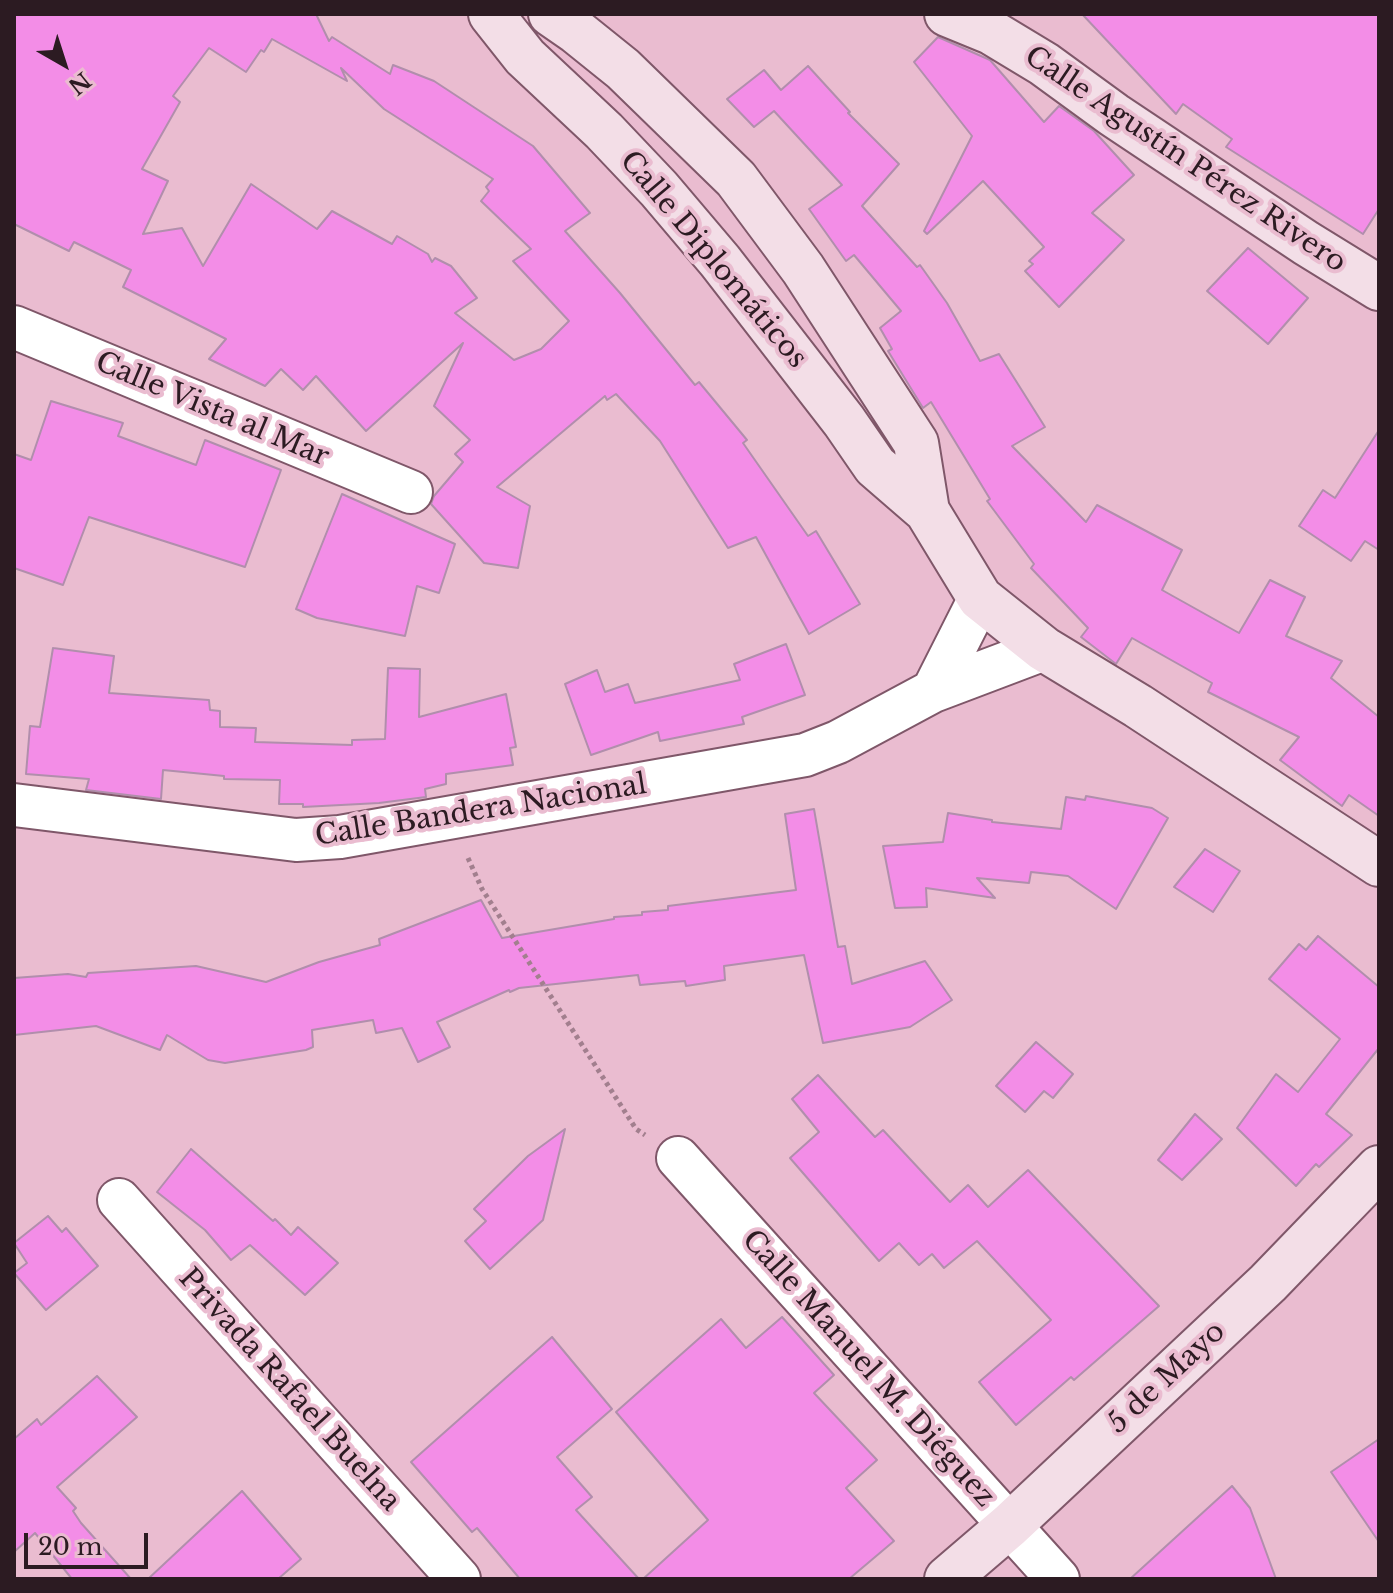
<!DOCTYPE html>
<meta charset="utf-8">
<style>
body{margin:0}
#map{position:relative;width:1393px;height:1593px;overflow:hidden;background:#eabcd0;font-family:"Libre Baskerville",serif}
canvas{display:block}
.frame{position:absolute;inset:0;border:16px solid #2c1b22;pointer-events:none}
.north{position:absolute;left:24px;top:24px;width:80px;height:80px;-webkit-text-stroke:6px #eabcd0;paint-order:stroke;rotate:141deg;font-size:22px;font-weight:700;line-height:32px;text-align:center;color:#2c1b22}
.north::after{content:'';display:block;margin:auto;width:28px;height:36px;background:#2c1b22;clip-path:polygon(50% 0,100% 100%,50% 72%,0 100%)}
.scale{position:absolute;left:24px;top:1533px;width:124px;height:36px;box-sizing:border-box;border:4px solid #2c1b22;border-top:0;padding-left:10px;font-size:24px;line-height:28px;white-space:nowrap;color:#2c1b22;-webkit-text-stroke:6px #eabcd0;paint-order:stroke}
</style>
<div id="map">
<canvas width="1393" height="1593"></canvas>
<div class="frame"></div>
<div class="north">N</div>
<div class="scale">20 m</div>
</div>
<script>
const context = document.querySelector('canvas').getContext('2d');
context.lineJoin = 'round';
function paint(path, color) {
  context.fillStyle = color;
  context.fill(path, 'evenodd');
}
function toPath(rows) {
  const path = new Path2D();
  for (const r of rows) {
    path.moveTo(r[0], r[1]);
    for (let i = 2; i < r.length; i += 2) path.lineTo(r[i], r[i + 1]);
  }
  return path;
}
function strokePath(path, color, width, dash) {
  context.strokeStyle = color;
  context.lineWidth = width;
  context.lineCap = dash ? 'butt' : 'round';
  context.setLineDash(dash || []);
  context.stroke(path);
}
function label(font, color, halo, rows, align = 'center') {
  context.font = font + ' "Libre Baskerville",serif';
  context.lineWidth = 8;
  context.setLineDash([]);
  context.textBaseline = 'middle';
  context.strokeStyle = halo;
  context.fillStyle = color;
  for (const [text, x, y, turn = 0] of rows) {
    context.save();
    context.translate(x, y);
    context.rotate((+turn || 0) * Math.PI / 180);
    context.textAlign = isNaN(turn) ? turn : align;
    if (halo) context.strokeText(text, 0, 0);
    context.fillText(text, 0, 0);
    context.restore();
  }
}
const building = toPath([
 [14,14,316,14,329,41,332,37,390,74,393,65,434,81,533,146,590,213,565,231,620,293,695,385,699,382,747,440,743,443,808,536,816,531,860,604,809,634,756,537,728,548,660,441,616,394,607,400,605,396,497,487,530,506,518,568,484,563,431,504,434,496,463,462,455,454,470,440,434,406,463,343,366,431,316,376,303,390,281,369,265,386,209,359,226,339,123,287,131,270,74,242,69,251,14,224,14,14],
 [272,39,347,81,341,68,384,109,493,179,486,187,489,191,481,201,531,249,513,261,569,321,541,349,514,360,455,313,477,298,451,266,435,258,432,262,428,254,397,236,392,244,332,211,317,229,251,184,203,266,182,228,143,234,168,181,142,169,180,102,173,96,209,48,246,72,261,50,264,52,272,39],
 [1082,14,1379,14,1379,209,1363,234,1226,147,1232,139,1183,104,1176,114,1082,14],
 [938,37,990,60,1044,122,1059,106,1094,131,1134,175,1092,213,1124,240,1059,307,1025,271,1033,264,1029,261,1044,247,983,181,927,234,924,231,972,136,914,62,938,37],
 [808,66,850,112,848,113,899,164,862,206,917,267,920,265,947,303,980,361,999,354,1045,427,1012,446,1086,522,1097,505,1182,550,1162,590,1239,633,1270,580,1305,597,1286,636,1342,661,1331,678,1379,717,1379,816,1349,795,1342,806,1280,760,1299,737,1208,692,1212,683,1132,638,1116,664,1081,637,1088,628,1031,568,1034,564,987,501,990,499,931,402,923,408,888,351,892,349,880,328,901,311,854,255,846,261,809,209,842,185,774,111,754,127,727,99,764,70,781,90,808,66],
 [1248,248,1308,298,1268,344,1207,291,1248,248],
 [51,401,123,423,118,436,196,465,205,440,281,470,245,567,89,517,63,585,14,568,14,454,31,460,51,401],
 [1379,430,1379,550,1365,541,1351,561,1299,526,1323,490,1335,498,1379,430],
 [342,494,455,544,439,593,417,586,405,636,317,618,296,609,342,494],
 [786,644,805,695,742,717,744,724,660,741,658,732,591,755,565,684,597,670,605,692,628,684,635,703,740,680,734,664,786,644],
 [53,648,114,656,109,693,209,700,210,710,220,711,220,727,256,728,255,742,352,745,352,740,385,739,388,668,420,669,419,717,506,694,516,747,510,748,513,765,446,774,446,784,425,789,426,797,379,803,303,807,303,804,279,804,280,780,224,779,224,776,163,770,161,799,86,790,89,779,26,774,30,726,40,727,53,648],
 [1086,796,1152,808,1168,818,1116,909,1068,876,1031,872,1029,883,977,878,995,898,926,888,927,907,895,908,883,846,943,842,948,813,992,820,992,822,1061,829,1066,797,1085,800,1086,796],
 [814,809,838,947,845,946,852,984,925,961,952,1000,910,1027,823,1043,804,955,724,966,725,980,686,986,685,981,640,985,638,975,519,988,510,992,509,990,437,1022,450,1047,418,1062,402,1028,376,1033,373,1020,312,1030,313,1047,306,1050,225,1063,208,1060,167,1035,160,1050,96,1026,14,1035,14,978,68,974,86,977,88,973,196,966,266,982,319,962,380,945,379,939,481,900,502,938,614,919,614,917,642,915,642,912,668,910,668,906,796,890,785,814,814,809],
 [1205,849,1240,871,1213,912,1174,887,1205,849],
 [1318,936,1379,987,1379,1048,1326,1114,1352,1135,1319,1167,1316,1164,1296,1186,1237,1128,1276,1074,1298,1092,1340,1039,1269,979,1299,944,1306,950,1318,936],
 [1036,1042,1073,1074,1053,1098,1044,1091,1025,1112,996,1086,1036,1042],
 [818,1075,875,1137,883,1130,950,1202,968,1185,988,1207,1028,1170,1159,1306,1074,1380,1071,1377,1016,1425,979,1382,1051,1320,977,1241,944,1268,932,1254,919,1265,899,1243,879,1261,790,1158,819,1132,792,1099,818,1075],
 [1195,1114,1222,1139,1182,1180,1158,1160,1195,1114],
 [565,1129,543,1220,490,1269,465,1241,486,1221,474,1209,528,1156,565,1129],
 [191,1149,273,1221,275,1219,291,1235,298,1227,338,1263,305,1295,250,1245,231,1260,205,1230,157,1192,191,1149],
 [48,1216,62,1232,66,1228,98,1266,46,1310,14,1273,27,1263,14,1243,48,1216],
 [782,1317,834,1375,814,1393,877,1460,846,1488,894,1541,849,1579,643,1579,708,1520,616,1412,721,1319,746,1348,782,1317],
 [552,1337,612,1409,557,1457,592,1497,576,1510,639,1579,520,1579,477,1528,472,1532,411,1462,552,1337],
 [97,1376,137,1417,57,1487,76,1508,73,1511,81,1523,131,1579,72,1579,35,1533,14,1552,14,1439,37,1419,41,1425,97,1376],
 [1379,1439,1379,1542,1331,1472,1379,1439],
 [1232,1486,1250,1508,1276,1579,1130,1579,1232,1486],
 [242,1491,301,1559,278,1579,148,1579,242,1491]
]);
paint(building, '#f38de7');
strokePath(building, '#b18eac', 2);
const street = toPath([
 [14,327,411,492],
 [933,691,980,598],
 [14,805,296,840,340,837,805,755,838,742,933,691,1044,649],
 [678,1158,1058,1579],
 [119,1200,459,1579]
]);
const secondary = toPath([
 [491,14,525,57,604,131,659,189,720,261,844,421,875,466,927,511,980,598,1044,649,1138,706,1379,864],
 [551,14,577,32,623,69,736,179,803,269,916,443,927,511],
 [947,14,991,32,1044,64,1114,115,1306,243,1379,288],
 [947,1579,1010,1525,1268,1283,1379,1168]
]);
strokePath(street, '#7f5769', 46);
strokePath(secondary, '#7f5769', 48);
strokePath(toPath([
 [468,858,482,889,636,1129,645,1135]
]), '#a27f8e', 5, [4, 4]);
strokePath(street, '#fff', 42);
strokePath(secondary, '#f3dee7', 44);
label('28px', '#2c1b22', '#eabcd0', [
 ["Calle Agustín Pérez Rivero",1185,160,34],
 ["Calle Diplomáticos",713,260,50],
 ["Calle Vista al Mar",212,410,23],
 ["Calle Bandera Nacional",481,811,-9],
 ["Calle Manuel M. Diéguez",868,1369,48],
 ["5 de Mayo",1167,1378,-43],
 ["Privada Rafael Buelna",289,1390,48]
]);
</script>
